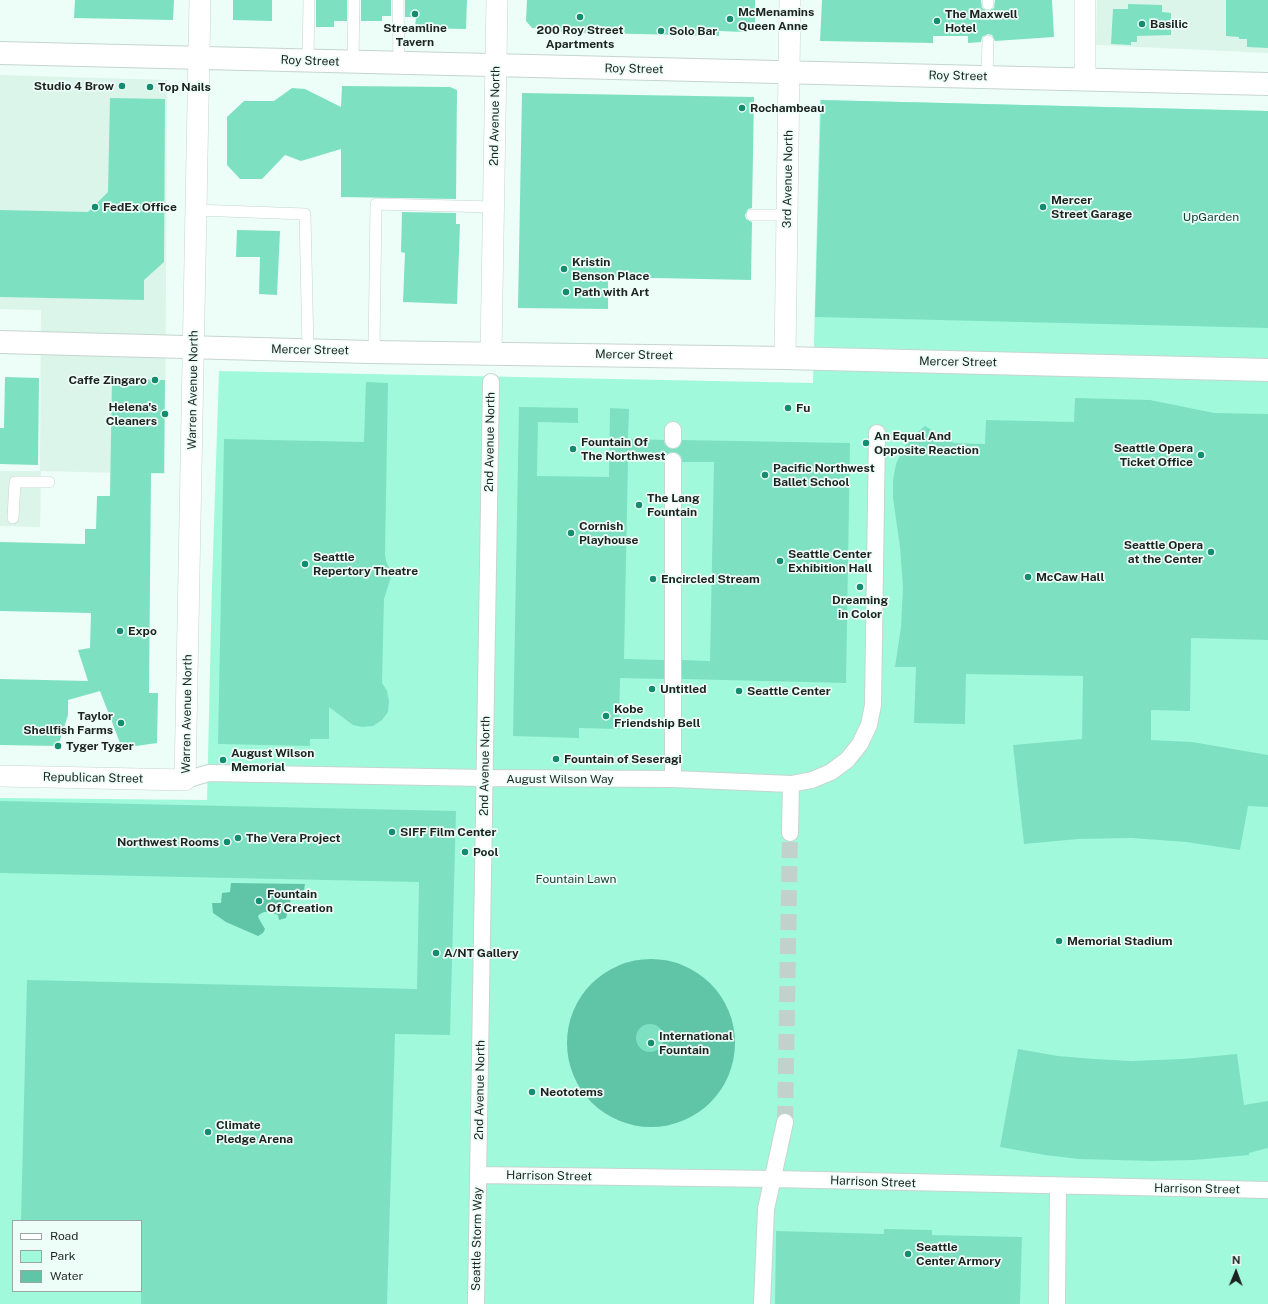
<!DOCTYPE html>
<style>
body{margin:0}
#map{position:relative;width:1268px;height:1304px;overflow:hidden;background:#edfdf7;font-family:"Public Sans",sans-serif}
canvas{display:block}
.legend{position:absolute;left:12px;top:1220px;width:130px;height:72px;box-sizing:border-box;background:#edfdf7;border:1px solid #9aa6a1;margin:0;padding:5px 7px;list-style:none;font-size:12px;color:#1d2320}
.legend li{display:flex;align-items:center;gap:8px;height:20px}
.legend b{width:20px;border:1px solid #9aa6a1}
.north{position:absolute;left:1216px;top:1252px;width:40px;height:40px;-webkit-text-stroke:3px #edfdf7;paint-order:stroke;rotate:1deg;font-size:11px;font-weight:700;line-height:16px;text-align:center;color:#1d2320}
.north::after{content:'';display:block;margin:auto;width:14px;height:18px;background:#1d2320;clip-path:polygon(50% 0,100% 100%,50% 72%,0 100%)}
</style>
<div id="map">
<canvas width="1268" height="1304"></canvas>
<ul class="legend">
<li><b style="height:5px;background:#fff"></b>Road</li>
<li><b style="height:11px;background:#a1f9db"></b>Park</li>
<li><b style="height:11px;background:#60c5a6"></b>Water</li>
</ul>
<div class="north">N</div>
</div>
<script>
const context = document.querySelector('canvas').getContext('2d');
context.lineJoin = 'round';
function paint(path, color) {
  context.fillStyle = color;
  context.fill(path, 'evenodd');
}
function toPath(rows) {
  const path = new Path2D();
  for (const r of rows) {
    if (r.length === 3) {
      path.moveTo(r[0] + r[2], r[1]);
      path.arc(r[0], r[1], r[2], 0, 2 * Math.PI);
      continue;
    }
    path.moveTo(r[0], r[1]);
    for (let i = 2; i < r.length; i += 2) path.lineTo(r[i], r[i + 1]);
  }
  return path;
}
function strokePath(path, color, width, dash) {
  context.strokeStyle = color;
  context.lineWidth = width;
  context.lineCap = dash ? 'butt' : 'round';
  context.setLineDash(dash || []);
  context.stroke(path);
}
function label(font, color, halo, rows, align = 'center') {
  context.font = font + ' "Public Sans",sans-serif';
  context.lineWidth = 3.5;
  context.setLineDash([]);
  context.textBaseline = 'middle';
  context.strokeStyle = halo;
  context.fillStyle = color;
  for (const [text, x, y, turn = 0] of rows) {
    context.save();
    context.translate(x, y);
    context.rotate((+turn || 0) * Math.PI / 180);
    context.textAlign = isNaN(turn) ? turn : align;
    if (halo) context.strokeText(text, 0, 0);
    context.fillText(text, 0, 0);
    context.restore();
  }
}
paint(toPath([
 [1097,0,1268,0,1268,53,1096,45],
 [0,75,167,80,165,474,41,471,40,527,0,526,0,471,40,471,41,310,0,309]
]), '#dbf5eb');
paint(toPath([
 [820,100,1268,111,1268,1304,0,1304,0,798,207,800,212,585,219,371,813,383],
 [13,1221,141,1221,141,1291,13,1291]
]), '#a1f9db');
paint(toPath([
 [231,883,305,884,303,896,291,899,286,918,279,920,278,915,270,912,264,912,260,914,258,916,259,919,265,929,263,933,258,936,226,922,213,913,212,903,221,903,222,893,230,892],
 [651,1043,84]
]), '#60c5a6');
paint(toPath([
 [75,0,174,0,173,20,74,18],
 [233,0,272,0,272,21,233,20],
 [316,0,347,0,347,21,334,21,334,27,316,27],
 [361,0,391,0,391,16,382,16,382,21,361,21],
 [405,0,467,0,466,29,415,28,416,17,405,17],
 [527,0,755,0,755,23,744,32,719,31,719,36,557,32,557,28,532,28,526,21],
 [822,0,981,0,982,8,988,11,994,8,995,0,1052,0,1054,37,995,41,992,35,988,34,982,37,981,42,968,43,968,36,933,36,933,43,820,41],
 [1226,0,1268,0,1268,48,1247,47,1247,39,1239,39,1239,37,1226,36],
 [1128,4,1162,5,1162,12,1171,13,1171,35,1137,36,1137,42,1131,42,1131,45,1111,44,1113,9,1128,9],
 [342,86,450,87,457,90,456,199,341,197,341,149,301,161,285,155,262,179,240,179,227,165,227,117,244,101,274,101,292,88,305,89,341,107],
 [522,93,754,97,752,208,748,209,745,215,746,219,752,222,751,280,608,277,608,309,518,308],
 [110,98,165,99,164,262,144,280,144,300,0,297,0,210,88,212,108,192],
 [821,100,1268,111,1268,328,815,317],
 [402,212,456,213,456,224,460,224,457,304,403,302,405,253,401,252],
 [237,230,280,231,277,295,259,294,260,257,236,257],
 [5,377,39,378,38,465,0,464,0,428,4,428],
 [112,379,165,380,164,473,151,473,149,693,158,693,157,743,122,748,100,691,68,700,68,715,58,746,0,745,0,679,88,681,78,650,90,648,91,613,0,611,0,542,85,544,85,529,96,529,97,496,110,496],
 [366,382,388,383,385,554,386,561,391,572,391,577,384,599,382,683,387,691,389,701,388,712,382,720,373,726,362,727,353,725,329,707,329,739,310,739,310,746,218,744,224,439,364,442],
 [1075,398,1150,400,1214,413,1268,414,1268,640,1191,638,1190,711,1151,710,1151,740,1192,742,1268,755,1268,807,1248,806,1240,850,1186,842,1132,838,1078,839,1024,844,1013,745,1082,739,1083,676,966,674,965,724,914,723,916,667,895,667,901,627,903,587,900,547,893,498,893,480,896,464,903,449,913,436,925,426,954,443,985,444,986,420,1074,422],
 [519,407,578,408,578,423,538,422,537,476,609,477,610,408,629,409,628,439,664,440,665,445,669,448,673,449,678,448,681,444,682,440,850,443,846,683,682,679,682,660,710,661,714,462,682,462,681,456,677,453,673,452,669,453,665,456,664,461,628,461,624,659,664,660,664,679,620,678,619,729,579,728,579,738,513,736],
 [0,801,456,811,450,1035,395,1034,387,1304,141,1304,141,1221,21,1221,27,980,417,989,419,882,0,873],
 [650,1038,14],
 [1018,1049,1058,1056,1094,1059,1131,1061,1182,1059,1237,1054,1244,1105,1268,1101,1268,1148,1249,1153,1249,1155,1194,1160,1152,1161,1079,1159,1045,1155,1000,1147],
 [884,1229,932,1230,932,1235,1022,1237,1020,1304,775,1304,776,1231,884,1234]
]), '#7de1c1');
strokePath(toPath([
 [785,1122,790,833]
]), '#c3d1cc', 16, [16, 8]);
const service = toPath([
 [398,0,399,63],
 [988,0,988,4],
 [308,60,309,0],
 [353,62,354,0],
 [987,77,988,41],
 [196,210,305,214,308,350],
 [752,215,787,215],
 [374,352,376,204,494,207],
 [13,518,15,482,49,482]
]);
const pedestrian = toPath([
 [673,440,673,430],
 [673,461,673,779],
 [185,780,209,773,485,778,673,779,791,784,812,780,831,772,847,760,860,744,869,725,873,705,877,433],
 [790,833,791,784],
 [478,1175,773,1179,1268,1190],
 [476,1304,491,382],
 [762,1304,766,1209,785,1122],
 [1057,1304,1058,1186]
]);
const minor = toPath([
 [1085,79,1085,0],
 [491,353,497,0],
 [785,358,790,0],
 [0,776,185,780,200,0]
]);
const tertiary = toPath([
 [0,53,1268,84]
]);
const secondary = toPath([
 [0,342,370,352,785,358,1268,370]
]);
strokePath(service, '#c5d5cf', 12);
strokePath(pedestrian, '#c5d5cf', 18);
strokePath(minor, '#c5d5cf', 22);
strokePath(tertiary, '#c5d5cf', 24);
strokePath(secondary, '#c5d5cf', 24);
strokePath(service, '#fff', 11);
strokePath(pedestrian, '#fff', 16);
strokePath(minor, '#fff', 21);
strokePath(tertiary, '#fff', 22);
strokePath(secondary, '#fff', 22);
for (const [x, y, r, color] of [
 [415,14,4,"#148c6f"],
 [580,17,4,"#148c6f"],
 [730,19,4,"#148c6f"],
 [937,21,4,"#148c6f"],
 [1142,24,4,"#148c6f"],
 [661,31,4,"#148c6f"],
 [122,86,4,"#148c6f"],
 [150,87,4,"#148c6f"],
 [742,108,4,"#148c6f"],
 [95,207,4,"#148c6f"],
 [1043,207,4,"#148c6f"],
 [564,269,4,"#148c6f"],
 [566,292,4,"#148c6f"],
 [155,380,4,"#148c6f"],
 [788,408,4,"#148c6f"],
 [165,414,4,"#148c6f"],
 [866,443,4,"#148c6f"],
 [573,449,4,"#148c6f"],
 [1201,455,4,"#148c6f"],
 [765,475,4,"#148c6f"],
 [639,505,4,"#148c6f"],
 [571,533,4,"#148c6f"],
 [1211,552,4,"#148c6f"],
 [780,561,4,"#148c6f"],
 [305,564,4,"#148c6f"],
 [1028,577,4,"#148c6f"],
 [653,579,4,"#148c6f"],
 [860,587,4,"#148c6f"],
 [120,631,4,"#148c6f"],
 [652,689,4,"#148c6f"],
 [739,691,4,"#148c6f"],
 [606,716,4,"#148c6f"],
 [121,723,4,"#148c6f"],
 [58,746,4,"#148c6f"],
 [556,759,4,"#148c6f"],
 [223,760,4,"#148c6f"],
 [392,832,4,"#148c6f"],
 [238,838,4,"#148c6f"],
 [227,842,4,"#148c6f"],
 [465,852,4,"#148c6f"],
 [259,901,4,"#148c6f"],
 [1059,941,4,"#148c6f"],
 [436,953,4,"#148c6f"],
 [651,1043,4,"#148c6f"],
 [532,1092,4,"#148c6f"],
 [208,1132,4,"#148c6f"],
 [908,1254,4,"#148c6f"]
]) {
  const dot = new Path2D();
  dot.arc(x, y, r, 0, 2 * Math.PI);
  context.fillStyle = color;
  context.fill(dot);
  strokePath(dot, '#edfdf7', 1.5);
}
label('bold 12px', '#1d2320', '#edfdf7', [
 ["McMenamins",738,12],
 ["Queen Anne",738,26],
 ["The Maxwell",945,14],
 ["Hotel",945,28],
 ["Basilic",1150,24],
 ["Streamline",415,28,"center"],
 ["Tavern",415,42,"center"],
 ["200 Roy Street",580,30,"center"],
 ["Apartments",580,44,"center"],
 ["Solo Bar",669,31],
 ["Studio 4 Brow",114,86,"right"],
 ["Top Nails",158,87],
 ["Rochambeau",750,108],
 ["Mercer",1051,200],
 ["Street Garage",1051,214],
 ["FedEx Office",103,207],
 ["Kristin",572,262],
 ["Benson Place",572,276],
 ["Path with Art",574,292],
 ["Caffe Zingaro",147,380,"right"],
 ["Helena's",157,407,"right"],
 ["Cleaners",157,421,"right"],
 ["Fu",796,408],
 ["An Equal And",874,436],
 ["Opposite Reaction",874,450],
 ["Fountain Of",581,442],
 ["The Northwest",581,456],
 ["Seattle Opera",1193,448,"right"],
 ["Ticket Office",1193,462,"right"],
 ["Pacific Northwest",773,468],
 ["Ballet School",773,482],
 ["The Lang",647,498],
 ["Fountain",647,512],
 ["Cornish",579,526],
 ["Playhouse",579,540],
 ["Seattle Opera",1203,545,"right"],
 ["at the Center",1203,559,"right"],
 ["Seattle Center",788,554],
 ["Exhibition Hall",788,568],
 ["Seattle",313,557],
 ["Repertory Theatre",313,571],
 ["McCaw Hall",1036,577],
 ["Encircled Stream",661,579],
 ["Dreaming",860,600,"center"],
 ["in Color",860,614,"center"],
 ["Expo",128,631],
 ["Untitled",660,689],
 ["Seattle Center",747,691],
 ["Kobe",614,709],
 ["Friendship Bell",614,723],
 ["Taylor",113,716,"right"],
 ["Shellfish Farms",113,730,"right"],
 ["Tyger Tyger",66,746],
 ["August Wilson",231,753],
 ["Memorial",231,767],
 ["Fountain of Seseragi",564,759],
 ["SIFF Film Center",400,832],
 ["The Vera Project",246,838],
 ["Northwest Rooms",219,842,"right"],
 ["Pool",473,852],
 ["Fountain",267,894],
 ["Of Creation",267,908],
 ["Memorial Stadium",1067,941],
 ["A/NT Gallery",444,953],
 ["International",659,1036],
 ["Fountain",659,1050],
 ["Neototems",540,1092],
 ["Climate",216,1125],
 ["Pledge Arena",216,1139],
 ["Seattle",916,1247],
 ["Center Armory",916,1261]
], 'left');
label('12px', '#1d2320', '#edfdf7', [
 ["Roy Street",310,61,2],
 ["Roy Street",634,69,1],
 ["Roy Street",958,76,1],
 ["2nd Avenue North",495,116,-89],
 ["3rd Avenue North",788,179,-89],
 ["Mercer Street",310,350,1],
 ["Mercer Street",634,355,1],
 ["Mercer Street",958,362,1],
 ["Warren Avenue North",193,390,-89],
 ["2nd Avenue North",490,442,-89],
 ["Warren Avenue North",187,714,-89],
 ["2nd Avenue North",485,766,-89],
 ["Republican Street",93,778,1],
 ["August Wilson Way",560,779],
 ["2nd Avenue North",480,1090,-89],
 ["Harrison Street",549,1176,1],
 ["Harrison Street",873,1182,2],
 ["Harrison Street",1197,1189,1],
 ["Seattle Storm Way",477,1239,-89]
]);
label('12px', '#103e31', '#edfdf7', [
 ["UpGarden",1211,217],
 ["Fountain Lawn",576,879]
]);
</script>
